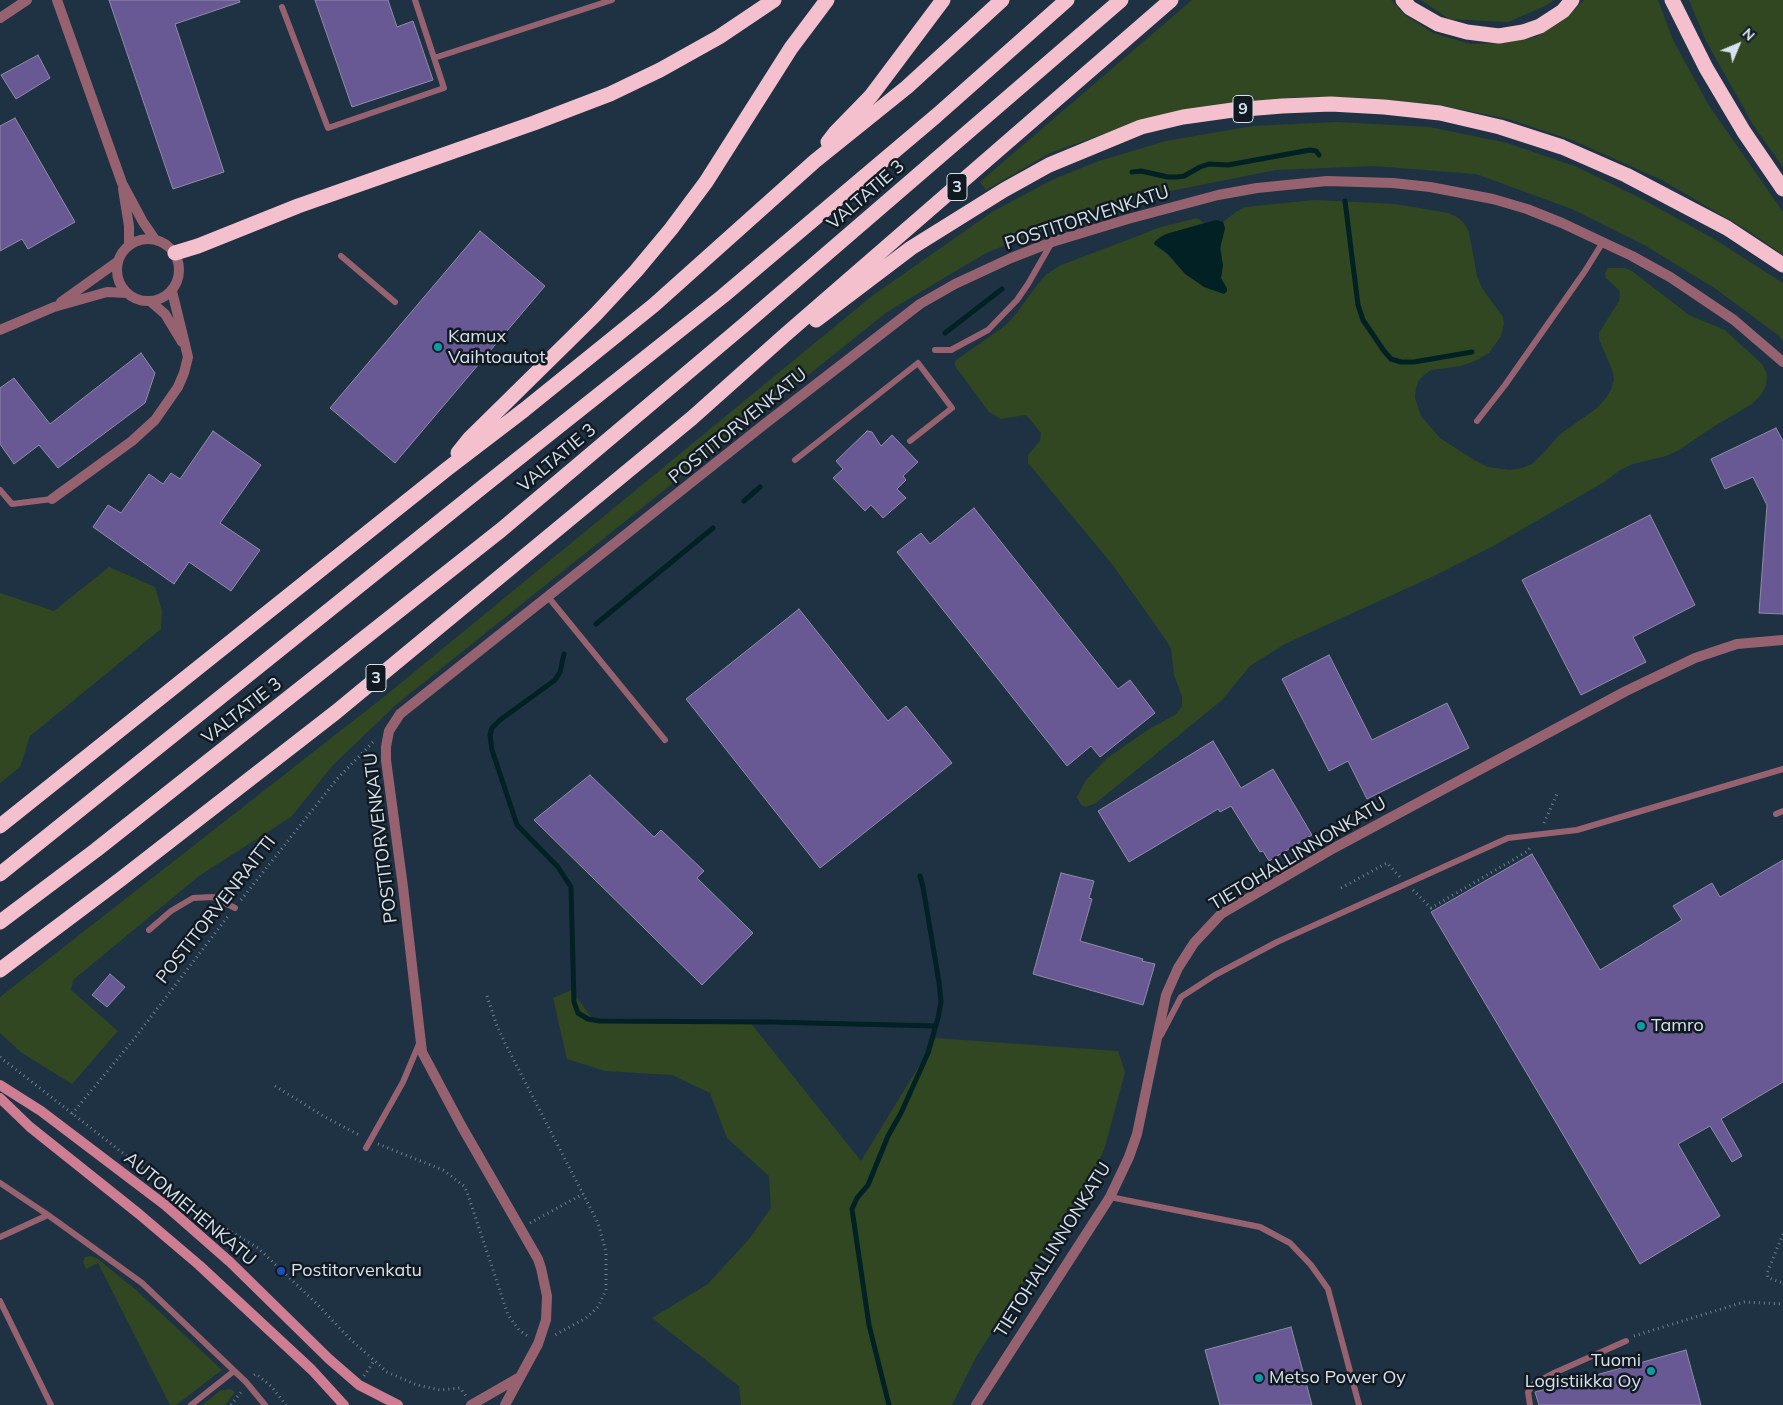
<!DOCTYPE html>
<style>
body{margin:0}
#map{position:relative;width:1783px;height:1405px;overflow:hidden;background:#1f3244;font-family:Mulish,sans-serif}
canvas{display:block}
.north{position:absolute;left:1713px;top:20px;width:50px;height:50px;-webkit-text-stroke:4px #111921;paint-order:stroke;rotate:45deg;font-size:14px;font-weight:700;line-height:20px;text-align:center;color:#d6e2ed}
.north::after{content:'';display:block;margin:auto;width:18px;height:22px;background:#d6e2ed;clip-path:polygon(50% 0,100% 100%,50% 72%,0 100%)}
</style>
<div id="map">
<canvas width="1783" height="1405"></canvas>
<div class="north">N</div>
</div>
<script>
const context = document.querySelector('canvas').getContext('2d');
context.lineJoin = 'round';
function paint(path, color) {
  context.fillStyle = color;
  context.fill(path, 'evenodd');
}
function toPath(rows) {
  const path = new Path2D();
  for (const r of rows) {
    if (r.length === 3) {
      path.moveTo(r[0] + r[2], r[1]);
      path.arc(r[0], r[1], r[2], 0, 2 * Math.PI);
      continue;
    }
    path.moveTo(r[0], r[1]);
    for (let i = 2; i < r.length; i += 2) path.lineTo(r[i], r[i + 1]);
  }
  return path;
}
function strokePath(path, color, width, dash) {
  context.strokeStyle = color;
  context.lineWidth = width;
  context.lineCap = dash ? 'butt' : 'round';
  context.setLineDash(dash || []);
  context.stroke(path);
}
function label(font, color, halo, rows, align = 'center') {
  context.font = font + ' Mulish,sans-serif';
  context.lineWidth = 5;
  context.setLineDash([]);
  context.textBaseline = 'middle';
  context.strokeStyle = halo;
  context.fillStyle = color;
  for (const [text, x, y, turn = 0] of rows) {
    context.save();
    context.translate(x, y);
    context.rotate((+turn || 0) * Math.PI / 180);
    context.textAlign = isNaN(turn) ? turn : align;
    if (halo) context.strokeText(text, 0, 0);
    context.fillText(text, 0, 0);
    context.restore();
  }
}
paint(toPath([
 [1192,0,1391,0,1405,15,1433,33,1470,44,1504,43,1536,37,1568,16,1584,0,1658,0,1673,40,1708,104,1783,212,1783,255,1750,232,1662,180,1572,140,1508,119,1440,105,1368,98,1297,97,1197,109,1137,122,1050,153,986,190,980,182],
 [1421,0,1554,0,1545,6,1508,22,1449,19],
 [1689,0,1783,0,1783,167,1754,126,1706,41],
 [1337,122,1430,127,1507,143,1577,167,1642,199,1714,239,1783,283,1783,341,1778,335,1716,289,1646,246,1572,209,1476,174,1374,166,1276,170,1110,203,986,253,887,312,398,703,333,765,291,817,199,876,73,980,71,990,118,1031,72,1084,22,1053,0,1033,0,997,385,696,872,296,992,212,1054,179,1099,161,1166,141,1253,126],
 [1314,200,1396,204,1448,213,1457,217,1464,223,1469,232,1477,276,1482,288,1503,317,1504,324,1501,336,1489,353,1475,361,1461,366,1431,370,1424,375,1419,380,1416,388,1415,398,1421,416,1440,438,1474,460,1488,467,1510,470,1522,468,1532,464,1546,450,1559,435,1597,408,1605,399,1611,390,1614,379,1612,370,1599,339,1599,333,1619,301,1620,293,1619,290,1606,278,1605,273,1608,268,1625,268,1632,271,1689,315,1725,330,1762,364,1767,374,1766,385,1761,395,1752,404,1713,427,1679,450,1666,456,1633,464,1620,470,1604,482,1495,545,1436,575,1285,644,1250,666,1222,700,1096,803,1086,807,1081,805,1077,797,1086,780,1106,759,1149,729,1175,715,1182,706,1182,697,1174,675,1171,649,1166,640,1112,564,1028,463,1028,455,1040,441,1041,433,1028,417,1025,415,1001,419,989,412,955,366,955,361,1006,325,1015,315,1041,280,1047,274,1059,266,1161,227,1197,218,1204,223,1161,236,1154,243,1155,245,1173,259,1177,265,1226,293,1227,288,1221,278,1222,256,1220,244,1225,228,1223,222,1236,212,1245,207],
 [109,567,155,587,162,611,161,629,30,736,20,767,0,783,0,593,54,611],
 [571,990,595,1022,749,1021,861,1161,936,1038,1118,1051,1125,1072,1105,1147,1081,1202,1031,1271,976,1357,952,1405,741,1405,739,1386,652,1318,708,1284,750,1238,771,1208,769,1176,727,1138,710,1093,672,1075,605,1071,567,1059,553,998],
 [91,1256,98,1259,136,1290,222,1370,176,1405,170,1405,98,1263,86,1269,83,1262,85,1257],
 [230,1389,235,1392,225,1405,202,1405,220,1391]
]), '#314721');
paint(toPath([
 [1216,220,1223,222,1225,228,1220,249,1223,265,1221,278,1227,289,1227,291,1224,294,1204,287,1194,280,1185,274,1167,253,1154,244,1155,241,1166,234]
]), '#012124');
strokePath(toPath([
 [1132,172,1141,171,1168,177,1177,177,1184,176,1200,167,1209,164,1228,165,1310,150,1316,151,1319,155],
 [1345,201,1358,305,1363,320,1384,351,1391,359,1401,362,1414,362,1472,352],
 [945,333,1002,289],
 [744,501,760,487],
 [596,624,713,528],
 [564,654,560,672,555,680,500,720,492,728,490,735,492,750,517,825,558,867,571,887,574,1002,578,1013,588,1019,600,1021,770,1022,936,1026],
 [889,1405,869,1325,852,1209,857,1198,868,1185,888,1136,901,1113,928,1053,938,1018,941,1002,939,982,923,887,920,876]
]), '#012124', 5);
const building = toPath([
 [109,0,239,0,240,2,175,24,224,172,173,189,109,0],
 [315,0,388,0,397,27,413,21,433,80,352,107,315,0],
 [38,55,50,78,16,99,1,75,38,55],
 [15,118,75,222,28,249,22,239,0,251,0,126,15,118],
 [480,231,545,286,395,463,330,408,480,231],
 [141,353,155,373,145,403,58,468,39,445,14,464,0,444,0,388,14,378,50,424,141,353],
 [1776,428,1783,441,1783,614,1759,613,1767,505,1753,477,1725,489,1711,459,1776,428],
 [213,431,261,465,220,523,260,550,231,591,189,562,174,584,93,527,108,505,121,513,149,474,163,484,171,473,180,479,213,431],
 [867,431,872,432,881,446,892,435,918,462,903,476,906,480,897,489,906,498,883,518,871,505,865,511,833,478,843,469,836,461,867,431],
 [974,508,1118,689,1130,680,1155,713,1100,757,1091,746,1067,766,897,552,921,533,930,544,974,508],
 [1650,515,1695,605,1633,637,1646,662,1581,695,1522,580,1650,515],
 [799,609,888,721,906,706,952,763,820,868,686,699,799,609],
 [1329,655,1372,740,1447,703,1469,748,1367,799,1348,761,1329,771,1282,679,1329,655],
 [1213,741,1241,788,1273,769,1312,835,1269,861,1263,851,1260,852,1231,806,1220,812,1218,809,1129,862,1098,811,1213,741],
 [590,775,654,837,661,830,704,871,697,878,753,933,702,985,534,820,590,775],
 [1532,854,1600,970,1682,920,1673,906,1712,883,1720,897,1783,860,1783,1082,1721,1119,1742,1156,1732,1162,1710,1126,1678,1144,1720,1216,1640,1264,1431,912,1532,854],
 [1061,873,1094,881,1089,898,1092,899,1080,941,1143,959,1142,961,1155,964,1143,1005,1033,974,1061,873],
 [110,974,125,987,107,1007,92,995,110,974],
 [1291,1327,1312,1405,1220,1405,1205,1350,1291,1327],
 [1686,1350,1701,1405,1539,1405,1535,1392,1686,1350]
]);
paint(building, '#685994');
strokePath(building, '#918ba6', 1);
strokePath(toPath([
 [1544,823,1557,794],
 [1341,888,1387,863,1400,877],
 [1413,890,1431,908,1528,851,1531,846],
 [241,900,337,779,375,740],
 [487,996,497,1026,505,1043,598,1223,606,1252,606,1290,598,1307,586,1318,553,1336],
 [0,1057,197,1211,258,1248,318,1305,349,1338,387,1372,417,1385,440,1390,460,1388,466,1396],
 [275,1086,325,1117,361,1136],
 [72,1114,134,1039,229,915],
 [378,1144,443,1170,464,1186,467,1192,508,1315,519,1330,529,1337],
 [530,1223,583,1194],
 [1783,1234,1767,1273,1768,1278,1783,1283],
 [1634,1336,1744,1302,1783,1304],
 [254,1375,256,1374,271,1386,286,1405],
 [364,1376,374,1361],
 [231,1405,241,1392]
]), '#6e7e8d', 3, [1, 4]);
strokePath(toPath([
 [282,7,328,128,444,88,415,0],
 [434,58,612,0],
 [341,256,395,302],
 [935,350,951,350,988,330,1017,300,1028,284,1052,242],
 [1477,421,1505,385,1585,271,1603,242],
 [795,460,918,363,952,408,910,441],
 [0,490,12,504,52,499],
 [549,598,665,740],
 [1776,814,1783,811],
 [149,930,171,911,193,898,213,897,235,908],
 [1161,1035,1181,997,1215,975,1277,942,1508,838,1577,830,1783,769],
 [366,1148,403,1082,419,1044],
 [0,1183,48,1215,142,1283,246,1382,265,1405],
 [1110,1197,1260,1227,1290,1243,1311,1265,1328,1289,1359,1405],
 [0,1237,48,1215],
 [0,1301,51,1405],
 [191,1405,234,1371],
 [1530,1405,1528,1392,1534,1384,1554,1373,1626,1341]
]), '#966270', 6);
strokePath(toPath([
 [57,0,122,183,143,222,154,238],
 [0,18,27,0],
 [123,189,129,226,129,244],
 [148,270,31],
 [150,301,165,314,182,342],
 [61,302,117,262],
 [0,330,54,307,107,292,127,293],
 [52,499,132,441,155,420,178,387,184,373,188,357,172,291],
 [471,1405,518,1378],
 [505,1405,538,1344,546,1320,547,1296,541,1268,538,1259,462,1127,422,1052,403,887,386,760,386,747,389,731,400,714,766,423,920,304,955,284,1011,258,1052,242,1128,219,1218,195,1257,188,1327,181,1393,183,1430,187,1493,199,1527,209,1562,223,1632,256,1670,277,1734,320,1783,362],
 [976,1405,1110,1197,1129,1157,1137,1134,1166,995,1178,968,1194,943,1221,914,1334,848,1626,691,1695,658,1737,644,1783,640]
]), '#966270', 10);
strokePath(toPath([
 [0,1085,41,1111,165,1205,230,1262,329,1359,359,1385,398,1405],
 [0,1098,30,1127,139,1214,199,1265,312,1370,344,1405]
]), '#cf7d93', 10);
strokePath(toPath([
 [1403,0,1410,8,1438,24,1467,32,1499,36,1523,32,1540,26,1563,11,1572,0],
 [1672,0,1706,68,1744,132,1783,189],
 [828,142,835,133,871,96,943,0],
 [175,253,198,246,298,206,534,123,610,94,660,70,719,37,774,0],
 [816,320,911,248,1004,190,1049,165,1141,127,1183,117,1233,110,1282,106,1331,104,1384,107,1440,113,1500,127,1562,147,1626,175,1727,228,1783,265],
 [458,453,470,438,596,314,636,271,671,229,706,182,791,48,827,0],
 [0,826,447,469,524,410,654,305,815,161,907,87,1002,0],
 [0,874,485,485,723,296,936,116,1067,0],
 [0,922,96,850,501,530,744,325,1121,0],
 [0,970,121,879,336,712,692,418,785,335,1171,0]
]), '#f4c0cd', 15);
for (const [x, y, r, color] of [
 [438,347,5,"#0f9aa8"],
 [1641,1026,5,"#0f9aa8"],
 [281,1271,5,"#1a4fb4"],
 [1651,1371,5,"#0f9aa8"],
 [1259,1378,5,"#0f9aa8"]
]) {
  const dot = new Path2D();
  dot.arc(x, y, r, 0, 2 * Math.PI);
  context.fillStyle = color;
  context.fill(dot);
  strokePath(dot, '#111921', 2);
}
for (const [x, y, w] of [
 [1243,109,20],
 [957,187,20],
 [376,678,20]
]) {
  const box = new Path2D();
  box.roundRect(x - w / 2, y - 13.5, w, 27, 4);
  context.fillStyle = '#111921';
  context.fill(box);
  strokePath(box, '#d6e2ed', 1);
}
label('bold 16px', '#d6e2ed', null, [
 ["9",1243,109],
 ["3",957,187],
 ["3",376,678]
]);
label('18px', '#d6e2ed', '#111921', [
 ["VALTATIE 3",866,195,-41],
 ["POSTITORVENKATU",1087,218,-18],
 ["POSTITORVENKATU",738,426,-39],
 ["VALTATIE 3",557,458,-40],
 ["VALTATIE 3",242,711,-38],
 ["POSTITORVENKATU",381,838,-97],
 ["TIETOHALLINNONKATU",1298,854,-31],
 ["POSTITORVENRAITTI",216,910,-52],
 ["AUTOMIEHENKATU",190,1209,40],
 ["TIETOHALLINNONKATU",1053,1250,-58]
]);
label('18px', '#d6e2ed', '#111921', [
 ["Kamux",448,337],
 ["Vaihtoautot",448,358],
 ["Tamro",1651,1026],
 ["Postitorvenkatu",291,1271],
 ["Tuomi",1641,1361,"right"],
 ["Logistiikka Oy",1641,1382,"right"],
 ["Metso Power Oy",1269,1378]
], 'left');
</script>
